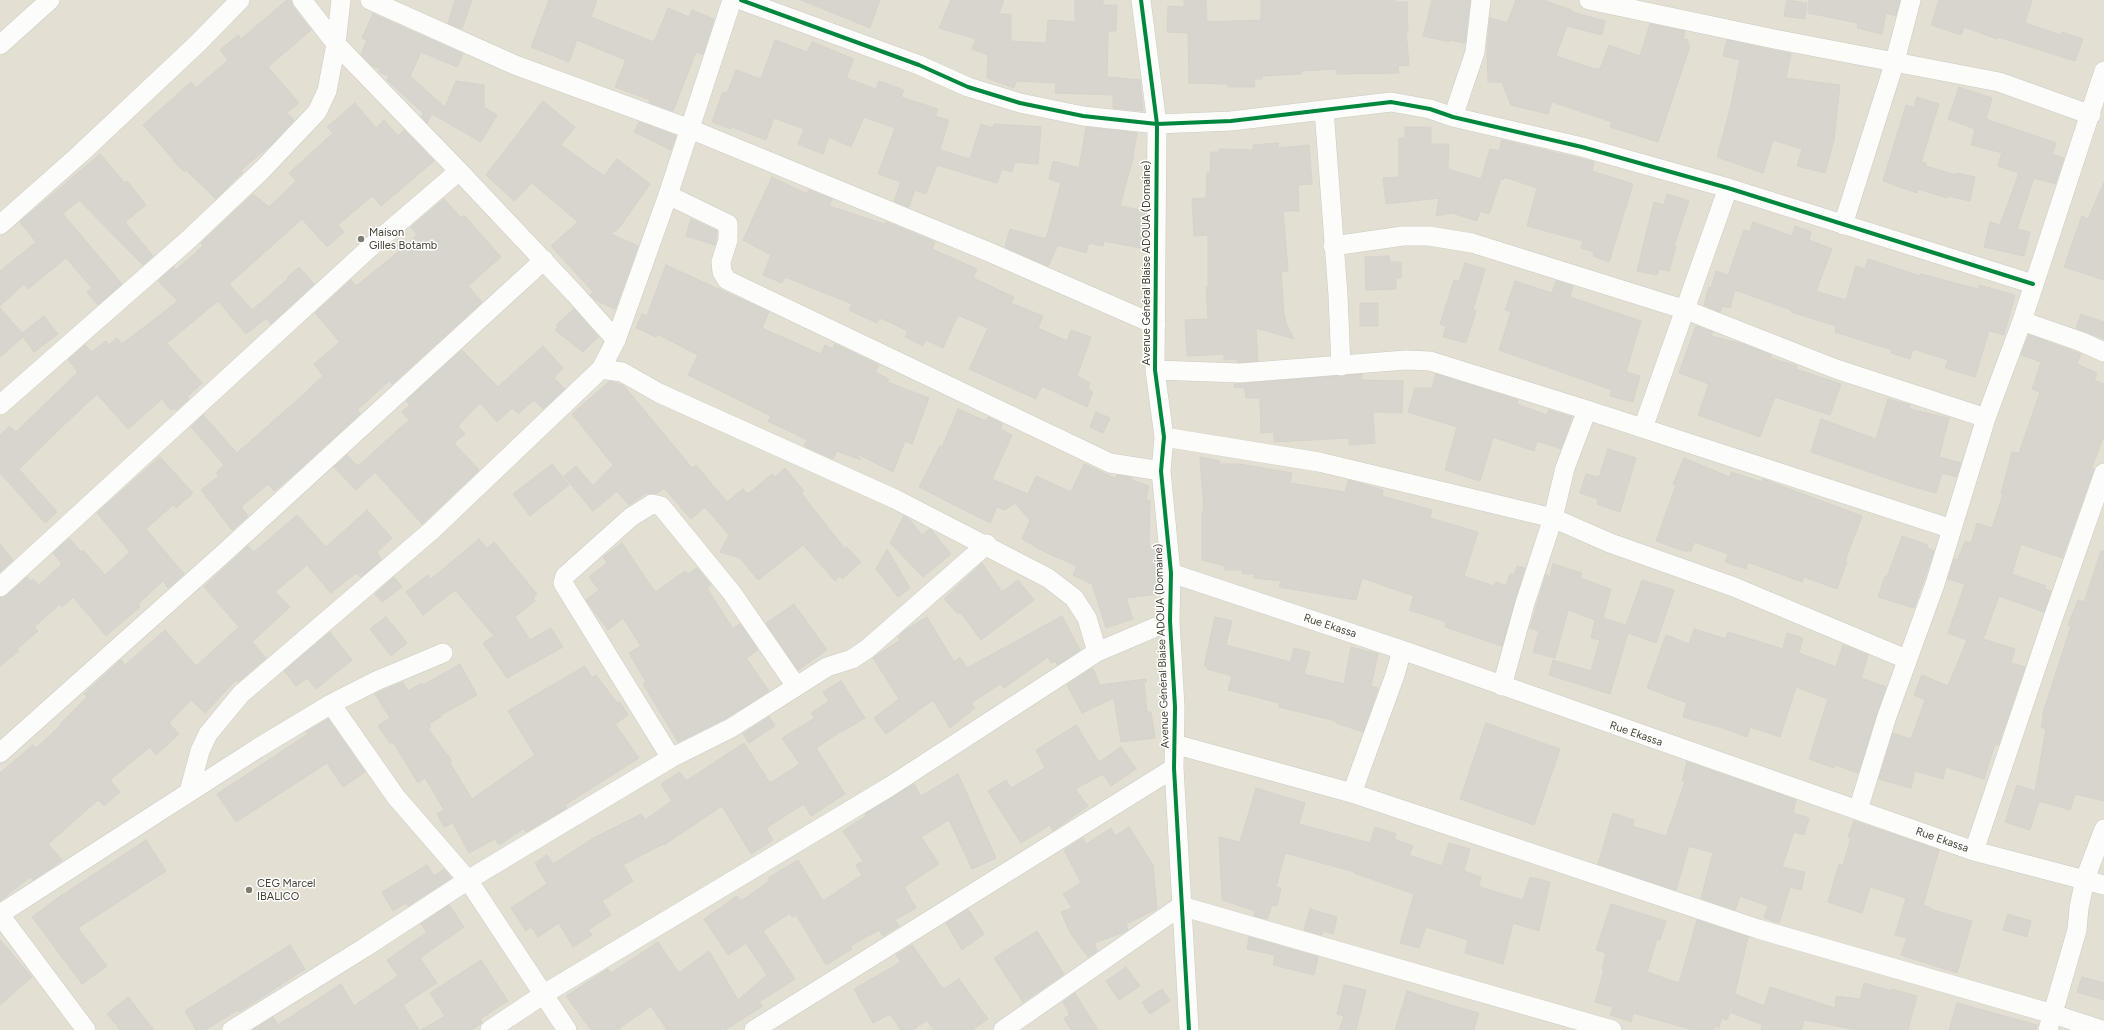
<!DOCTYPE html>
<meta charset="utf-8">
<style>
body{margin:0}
canvas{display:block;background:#eeece5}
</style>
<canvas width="2104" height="1030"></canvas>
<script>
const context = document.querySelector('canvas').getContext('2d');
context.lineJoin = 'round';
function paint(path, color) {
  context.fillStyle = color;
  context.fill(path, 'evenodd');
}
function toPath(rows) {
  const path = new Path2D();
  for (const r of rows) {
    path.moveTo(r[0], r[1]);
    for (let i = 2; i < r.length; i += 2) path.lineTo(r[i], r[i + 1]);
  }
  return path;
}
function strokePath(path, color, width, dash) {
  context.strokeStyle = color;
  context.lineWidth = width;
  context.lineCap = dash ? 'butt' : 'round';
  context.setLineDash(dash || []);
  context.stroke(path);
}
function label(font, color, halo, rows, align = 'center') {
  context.font = font + ' Figtree,sans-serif';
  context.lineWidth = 3;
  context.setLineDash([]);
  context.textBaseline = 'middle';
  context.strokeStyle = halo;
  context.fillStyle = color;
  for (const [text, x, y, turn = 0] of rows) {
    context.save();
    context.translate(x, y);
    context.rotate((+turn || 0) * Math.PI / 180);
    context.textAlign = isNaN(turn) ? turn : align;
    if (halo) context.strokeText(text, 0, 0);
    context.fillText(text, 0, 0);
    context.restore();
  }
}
paint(toPath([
 [0,0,2104,0,2104,1030,0,1030]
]), '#e3dfd2');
const building = toPath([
 [287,0,291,1,293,7,311,30,268,67,299,103,287,113,294,120,272,144,241,170,243,172,216,199,186,170,184,172,173,161,174,160,143,125,191,82,196,88,228,60,220,50,238,35,241,39,287,0],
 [455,0,472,0,462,29,448,23,455,0],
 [549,0,597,0,591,17,654,42,668,8,689,17,692,10,714,19,703,54,696,52,673,111,649,102,650,100,615,87,626,60,577,40,569,62,531,47,549,0],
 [801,0,880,0,870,28,801,0],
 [951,0,1004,0,999,14,1011,14,1011,41,1046,43,1048,20,1075,22,1075,0,1103,0,1103,5,1117,5,1116,31,1108,31,1107,77,1140,80,1143,111,1113,108,1113,95,1055,93,1056,83,1016,81,1014,88,987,78,988,55,972,49,976,39,939,28,951,0],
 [1184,0,1206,0,1207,22,1261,20,1261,0,1395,0,1394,2,1407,2,1408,32,1406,31,1409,65,1398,66,1399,73,1337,74,1336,69,1301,71,1302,74,1262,76,1262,79,1254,79,1255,87,1228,87,1228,84,1189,83,1188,33,1167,32,1168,6,1184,7,1184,0],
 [1432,0,1470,0,1465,43,1449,40,1449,42,1423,36,1432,0],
 [1516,0,1543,0,1572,10,1572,12,1605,21,1602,35,1567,26,1556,56,1595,69,1600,69,1609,45,1640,56,1650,24,1685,31,1683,39,1688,40,1688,45,1690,46,1658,142,1610,127,1612,122,1552,102,1548,114,1511,105,1502,82,1488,82,1487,47,1490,18,1507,23,1516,0],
 [1787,0,1807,3,1805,19,1784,16,1787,0],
 [1809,0,1900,0,1896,16,1886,13,1882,34,1857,28,1858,23,1808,13,1809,0],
 [1939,0,2032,0,2025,23,2061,35,2062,32,2083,39,2075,61,1998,37,1997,39,1964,27,1961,35,1931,25,1939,0],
 [373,14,463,54,457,67,421,52,410,76,445,107,456,81,484,85,484,107,497,115,481,142,432,114,427,123,421,116,424,114,387,80,389,76,379,72,380,69,371,65,361,54,367,40,362,38,373,14],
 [775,40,807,52,812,42,854,59,846,78,876,89,879,81,904,90,901,97,938,109,935,116,949,120,940,150,970,159,981,124,993,128,994,124,1041,127,1038,164,1015,162,1012,172,1002,169,997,183,937,165,926,194,915,190,909,207,894,201,901,182,878,174,895,128,864,117,851,147,829,137,823,154,798,144,804,129,774,118,766,140,732,127,731,129,712,122,723,92,727,93,736,70,761,79,775,40],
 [1727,40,1791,54,1786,78,1840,85,1834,140,1825,173,1797,166,1802,149,1773,140,1763,173,1717,157,1730,109,1740,60,1723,56,1727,40],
 [1959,87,1992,98,1986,119,2056,143,2052,154,2064,158,2055,184,2034,178,2017,229,2030,232,2024,256,1984,247,1990,222,2000,225,2019,173,1998,166,2002,153,1971,145,1975,129,1948,119,1959,87],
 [1917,97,1939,104,1921,162,1926,163,1926,166,1956,175,1956,173,1975,177,1970,201,1948,196,1947,198,1918,189,1917,193,1883,181,1906,105,1914,108,1917,97],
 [543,101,575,127,561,145,604,176,617,159,650,184,619,228,611,234,638,246,615,309,595,300,590,295,593,292,551,246,578,222,532,183,514,201,486,175,543,101],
 [355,103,376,128,384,120,398,136,404,130,434,161,381,206,372,196,338,225,344,232,327,247,302,219,229,284,252,310,288,279,287,278,299,267,314,284,271,324,266,318,246,334,218,301,167,343,202,383,187,397,189,399,176,410,174,408,171,410,162,399,128,429,97,394,64,425,19,469,57,512,45,523,0,473,0,435,10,426,16,432,78,372,68,360,85,345,92,352,106,341,109,345,117,338,122,344,178,301,158,281,173,267,176,270,203,246,201,243,253,194,269,207,296,181,289,173,333,133,327,127,355,103],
 [639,122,676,136,671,150,634,132,639,122],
 [1086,127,1137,133,1133,155,1134,155,1120,206,1145,211,1140,248,1104,241,1103,246,1089,243,1086,253,1058,245,1048,266,1005,247,1010,229,1046,239,1061,183,1049,179,1053,161,1079,168,1086,127],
 [1405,127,1431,127,1431,144,1449,144,1448,169,1481,179,1490,149,1499,151,1502,140,1594,162,1592,171,1633,184,1609,262,1593,256,1594,252,1581,248,1583,241,1527,226,1537,188,1504,177,1504,179,1501,179,1489,214,1480,211,1477,221,1452,213,1436,216,1439,198,1386,204,1383,178,1399,177,1399,138,1405,138,1405,127],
 [1278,143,1278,148,1309,145,1312,184,1298,185,1299,211,1283,211,1288,271,1281,272,1284,314,1286,323,1294,339,1256,328,1258,361,1240,362,1237,362,1237,359,1224,360,1224,354,1187,356,1185,320,1208,319,1206,287,1208,287,1208,235,1194,236,1192,199,1206,198,1207,173,1210,173,1211,152,1219,152,1219,149,1253,150,1253,145,1278,143],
 [100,154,125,183,127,181,146,205,125,222,153,256,143,265,79,200,63,214,122,284,98,305,87,292,92,288,66,258,28,289,24,284,0,306,0,271,36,242,20,222,100,154],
 [772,177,807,194,809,190,832,199,829,206,885,224,886,222,935,242,932,249,977,269,973,278,1014,297,1011,303,1043,316,1038,328,1067,341,1071,330,1091,337,1077,376,1090,383,1088,389,1093,392,1087,407,1042,386,1036,399,969,369,988,328,958,315,943,348,926,340,923,346,905,337,908,331,880,318,877,323,849,310,852,304,785,277,782,283,763,275,771,255,743,240,772,177],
 [2104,182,2104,280,2064,267,2082,216,2088,219,2104,182],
 [1667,194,1689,201,1674,246,1676,246,1669,271,1659,269,1657,275,1637,271,1654,202,1664,205,1667,194],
 [444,199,461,218,464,215,501,257,468,286,482,302,392,384,389,381,357,410,360,414,295,473,274,491,268,484,241,507,248,516,232,530,201,490,219,476,216,473,224,465,191,427,203,415,237,453,304,394,323,376,314,364,340,342,315,313,351,280,356,286,391,258,417,235,411,227,444,199],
 [691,219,717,231,715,245,686,236,691,219],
 [1753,222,1792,236,1795,226,1811,232,1809,240,1832,249,1816,291,1846,300,1856,266,1865,269,1868,259,1920,276,1921,274,1978,289,1979,285,2015,295,2004,335,1989,331,1975,377,1945,368,1948,360,1913,349,1910,359,1891,353,1892,350,1835,332,1836,326,1791,312,1791,310,1735,290,1730,308,1722,306,1720,312,1704,305,1709,287,1711,288,1716,271,1728,275,1744,230,1750,232,1753,222],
 [1389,256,1390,262,1401,262,1401,278,1396,278,1396,289,1366,290,1365,257,1389,256],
 [1465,263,1485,269,1473,310,1476,311,1466,343,1443,337,1446,326,1440,324,1454,280,1459,281,1465,263],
 [666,265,769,312,762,328,821,354,825,345,833,349,835,344,879,365,875,372,889,379,887,382,929,398,912,444,905,441,893,472,855,453,861,460,837,451,833,459,804,446,807,440,768,421,771,416,688,375,698,355,657,334,656,337,636,328,642,314,647,316,666,265],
 [1515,281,1552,293,1556,281,1573,286,1570,297,1641,321,1626,372,1640,376,1633,402,1610,396,1612,390,1499,350,1511,312,1505,310,1515,281],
 [1360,303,1378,303,1378,326,1360,326,1360,303],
 [0,308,22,333,44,316,58,334,34,352,23,337,0,357,0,308],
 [574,309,598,337,583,352,555,330,558,327,556,325,574,309],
 [2081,314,2104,322,2104,339,2076,328,2081,314],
 [1696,326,1713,332,1711,336,1743,344,1771,355,1771,358,1797,366,1796,369,1841,384,1830,415,1775,397,1760,437,1698,415,1709,384,1679,373,1696,326],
 [2029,335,2081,354,2077,364,2097,373,2094,380,2104,384,2104,436,2091,469,2094,469,2062,558,2021,544,2012,574,2046,586,2045,589,2051,591,2044,612,1999,596,1983,639,2015,649,2011,663,2025,667,1998,745,1995,744,1984,779,1946,767,1943,779,1915,771,1911,788,1879,779,1893,733,1911,739,1925,700,1914,695,1922,675,1948,686,1967,640,1948,633,1965,584,1948,579,1954,559,1958,560,1965,541,1971,543,1977,523,1992,528,2003,494,2001,494,2012,452,2019,453,2040,392,2032,389,2041,362,2021,355,2029,335],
 [543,346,563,368,554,378,565,389,543,409,534,400,518,414,512,408,497,422,480,403,458,426,465,434,454,443,479,470,422,524,375,472,356,490,334,467,347,455,358,466,409,420,402,412,410,405,406,401,462,350,498,387,543,346],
 [1362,374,1362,380,1403,381,1402,413,1373,412,1375,443,1349,445,1349,438,1274,442,1274,432,1261,433,1260,398,1246,398,1245,388,1234,387,1234,384,1362,374],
 [1436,374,1518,400,1517,404,1547,415,1549,410,1572,417,1561,449,1537,441,1534,451,1493,437,1480,481,1445,470,1457,427,1408,412,1415,388,1432,388,1436,374],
 [610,381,624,386,692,468,696,465,727,502,743,489,748,494,772,474,775,477,785,468,804,491,801,493,845,549,847,547,861,562,842,579,840,576,835,581,803,545,758,580,740,558,720,552,729,535,705,507,691,519,664,488,656,494,646,493,629,505,617,491,593,511,564,476,576,466,593,486,613,465,572,414,610,381],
 [1888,399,1910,405,1909,409,1949,418,1939,457,1961,463,1956,477,1942,473,1936,493,1907,485,1811,452,1821,419,1876,439,1888,399],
 [958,409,986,421,988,417,1002,424,1000,429,1012,435,992,479,1028,494,1036,476,1071,492,1084,464,1115,478,1117,475,1130,477,1132,478,1132,480,1149,486,1146,500,1150,500,1149,546,1157,546,1160,570,1156,571,1159,594,1126,598,1133,619,1106,628,1092,584,1073,575,1077,566,1045,552,1022,539,1030,520,1015,503,1005,510,997,507,990,523,919,487,940,446,942,447,958,409],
 [1096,412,1110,418,1103,433,1090,427,1096,412],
 [1608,449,1636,458,1620,512,1597,504,1598,499,1580,493,1586,474,1599,477,1608,449],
 [160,457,193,493,176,508,173,505,146,529,184,574,168,588,163,581,138,604,140,607,106,636,73,597,62,607,60,604,34,627,38,631,17,649,19,651,0,666,0,598,7,595,27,577,31,581,33,579,39,585,62,564,53,553,69,538,81,552,83,550,105,575,130,552,97,513,160,457],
 [1200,457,1220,461,1219,464,1239,464,1292,473,1290,483,1345,492,1348,480,1383,490,1382,496,1432,510,1430,518,1478,532,1464,576,1494,586,1496,582,1506,586,1510,574,1514,575,1517,566,1525,568,1502,646,1445,627,1446,622,1409,610,1414,596,1362,578,1356,600,1279,587,1281,581,1254,578,1255,574,1242,574,1242,570,1225,570,1225,566,1202,560,1202,512,1204,512,1200,457],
 [1684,458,1730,477,1731,472,1762,482,1763,479,1862,516,1845,561,1847,562,1837,589,1804,577,1802,582,1748,562,1746,569,1725,562,1728,554,1694,542,1691,551,1684,551,1656,541,1676,485,1673,484,1684,458],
 [552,464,569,485,530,516,513,494,552,464],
 [367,510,392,538,377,552,381,560,361,577,356,573,331,593,307,565,275,592,290,607,252,642,266,658,238,682,236,680,205,713,191,700,169,723,179,734,156,755,150,747,110,780,120,792,104,806,98,800,48,844,62,860,33,880,30,877,0,901,0,773,33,745,36,748,61,725,60,724,87,697,84,694,121,660,125,665,165,630,196,666,239,627,204,587,248,546,254,552,297,515,326,547,367,510],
 [904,516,908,518,922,535,929,529,932,531,951,554,923,577,890,543,904,516],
 [1902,536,1928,545,1927,548,1934,551,1914,608,1878,597,1885,576,1887,577,1902,536],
 [479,539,487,548,494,542,537,594,533,598,535,601,515,617,530,640,551,628,563,647,507,678,483,643,494,636,455,590,423,615,406,592,428,575,431,579,479,539],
 [622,543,655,592,685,571,688,574,697,568,711,585,707,588,733,629,740,624,758,650,746,658,769,691,726,718,678,742,643,684,646,682,629,653,641,646,623,618,608,630,586,600,599,590,589,577,607,563,603,557,622,543],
 [0,544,13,560,0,572,0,544],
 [887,549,910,588,898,597,876,569,887,549],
 [2101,551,2104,551,2104,801,2075,794,2070,810,2039,801,2030,830,2005,822,2017,785,2035,791,2046,729,2041,727,2044,717,2042,716,2071,626,2068,625,2078,600,2084,602,2101,551],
 [982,563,1002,592,1018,580,1034,600,981,640,960,612,958,614,944,599,982,563],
 [1553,564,1582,573,1580,578,1611,589,1603,618,1626,625,1642,580,1674,590,1656,643,1628,633,1610,694,1549,675,1553,660,1591,671,1600,640,1591,638,1595,620,1568,610,1555,658,1533,652,1539,631,1530,628,1546,575,1550,577,1553,564],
 [394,577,402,587,382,602,375,594,394,577],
 [794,604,827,650,798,670,766,623,794,604],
 [1062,616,1080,650,1057,665,1056,661,1051,663,1048,657,1004,688,1000,684,971,703,975,708,950,728,933,700,886,734,874,718,899,699,873,658,900,640,898,637,904,631,927,617,954,662,960,657,967,668,1062,616],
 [386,617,407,643,391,656,370,629,386,617],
 [1215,617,1232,621,1226,645,1291,662,1294,648,1310,652,1304,674,1344,684,1351,647,1378,654,1371,686,1378,688,1363,732,1336,723,1336,721,1279,707,1279,703,1228,690,1232,676,1207,669,1208,667,1204,666,1215,617],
 [1694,629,1726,639,1728,632,1783,649,1787,633,1803,638,1799,653,1836,667,1843,645,1868,655,1861,678,1886,687,1858,773,1835,765,1834,768,1809,759,1828,699,1796,687,1780,737,1750,727,1747,737,1723,728,1683,717,1687,703,1647,688,1666,635,1689,644,1694,629],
 [330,632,352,660,316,689,307,678,296,686,284,671,330,632],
 [460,664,477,695,441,715,442,716,429,724,431,727,428,729,452,761,450,763,472,799,535,755,508,711,585,666,592,678,596,675,617,703,620,702,628,715,615,724,639,758,565,805,567,808,526,832,523,829,499,845,495,839,469,853,453,823,444,827,437,814,444,810,425,778,418,783,393,742,390,743,378,726,390,718,375,694,403,682,408,691,422,683,423,685,460,664],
 [1091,669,1093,669,1100,685,1146,679,1147,681,1144,683,1147,712,1151,712,1155,738,1121,742,1114,698,1082,713,1067,685,1091,669],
 [841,681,865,718,843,731,843,730,816,748,845,794,811,816,804,804,766,828,773,840,751,854,722,806,664,845,663,844,623,865,633,881,602,901,611,915,588,930,592,935,573,947,559,923,538,937,531,927,526,931,511,908,547,884,535,863,547,855,553,864,592,839,641,814,645,820,672,801,661,784,680,772,686,781,744,743,770,783,800,764,782,738,815,718,811,713,829,701,823,692,841,681],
 [769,717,775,726,749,743,743,734,769,717],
 [328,719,365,772,343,787,327,763,236,822,217,794,308,734,306,732,328,719],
 [1486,723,1560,749,1534,825,1460,799,1486,723],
 [1076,725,1099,762,1121,747,1136,769,1111,786,1103,774,1075,789,1088,806,1053,831,1050,825,1021,843,988,791,1006,780,1011,788,1045,768,1036,750,1076,725],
 [1687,762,1796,800,1793,813,1809,818,1804,835,1794,832,1782,867,1805,872,1801,890,1790,887,1779,923,1764,918,1768,906,1740,896,1735,910,1701,898,1713,853,1689,846,1676,890,1598,864,1613,813,1634,820,1632,826,1666,836,1685,782,1682,781,1687,762],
 [958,774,996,858,972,869,949,820,921,837,939,864,904,887,916,908,895,920,899,926,883,936,879,930,850,946,852,949,826,965,796,915,792,917,790,913,763,931,795,979,759,1002,763,1006,725,1030,667,1030,651,1006,617,1030,591,1030,566,996,608,969,611,973,658,942,679,973,709,951,738,1000,767,975,746,943,728,955,704,919,737,896,741,901,770,881,768,878,798,860,823,901,862,875,856,865,863,861,843,831,866,816,865,814,914,784,921,796,958,774],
 [1256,788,1305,803,1299,824,1370,843,1375,827,1396,834,1394,839,1413,846,1409,855,1442,866,1449,843,1470,849,1464,871,1481,877,1479,886,1486,889,1523,900,1530,877,1550,882,1539,931,1513,923,1503,964,1465,953,1468,940,1426,927,1419,948,1400,943,1414,894,1354,873,1355,872,1285,853,1276,887,1281,888,1277,906,1272,905,1267,919,1254,916,1255,911,1222,900,1219,837,1240,842,1256,788],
 [1854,821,1939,850,1923,905,1931,908,1930,909,1972,921,1957,973,1901,955,1907,938,1895,935,1906,898,1870,887,1862,913,1828,902,1839,864,1843,865,1851,838,1848,837,1854,821],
 [1129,827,1153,865,1157,909,1126,924,1128,930,1122,933,1094,943,1097,951,1088,957,1071,934,1061,912,1072,908,1063,894,1081,883,1064,850,1083,838,1086,844,1111,828,1115,836,1129,827],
 [146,840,166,871,78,928,107,966,82,984,32,917,56,899,146,840],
 [427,865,434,876,444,869,451,878,408,906,406,903,393,911,382,892,427,865],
 [1611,904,1666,921,1660,940,1657,939,1647,972,1679,983,1697,920,1748,937,1735,994,1764,1006,1770,987,1835,1008,1836,996,1860,999,1864,983,1891,991,1892,989,1917,996,1908,1030,1859,1030,1804,1020,1801,1030,1761,1030,1763,1025,1730,1012,1727,1020,1721,1018,1719,1028,1714,1027,1714,1030,1693,1030,1633,1013,1631,1022,1610,1015,1613,1007,1595,1002,1604,970,1602,969,1606,953,1596,950,1611,904],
 [449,905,464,927,420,958,437,983,403,1005,419,1030,253,1030,273,1017,278,1025,341,984,354,1006,398,976,387,960,427,932,421,924,449,905],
 [968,909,984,934,962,950,946,923,968,909],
 [1310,909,1337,917,1333,934,1323,931,1322,935,1304,930,1310,909],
 [2008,914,2031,921,2027,937,2003,930,2008,914],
 [1037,931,1064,974,1023,1002,994,958,1037,931],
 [1249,937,1318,957,1314,975,1273,965,1275,955,1247,949,1249,937],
 [0,940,32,977,0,1005,0,940],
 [290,945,305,969,239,1012,238,1010,205,1030,196,1030,185,1011,290,945],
 [912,945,943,989,959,979,988,1019,972,1030,934,1030,927,1020,913,1030,901,1030,890,1014,873,1023,854,989,901,962,896,955,912,945],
 [481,960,508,1001,480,1019,482,1023,471,1030,421,1030,445,1016,430,993,481,960],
 [1126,967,1140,986,1119,1000,1106,981,1126,967],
 [2082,977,2104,983,2104,1000,2077,992,2082,977],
 [1344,985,1366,990,1356,1030,1339,1030,1344,1016,1337,1014,1344,985],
 [1162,989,1170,1001,1150,1014,1142,1002,1162,989],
 [1407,991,1454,1006,1479,1013,1474,1030,1395,1030,1407,991],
 [1075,993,1083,1006,1098,1030,1071,1030,1064,1018,1070,1015,1063,1002,1075,993],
 [128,997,154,1030,120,1030,107,1014,128,997],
 [1957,1003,2037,1025,2036,1030,1949,1030,1957,1003]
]);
paint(building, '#d7d5cd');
strokePath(building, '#d6d3cb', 1);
const street = toPath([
 [302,0,336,44,459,171,575,294,616,340],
 [370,0,515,65,690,129,989,252,1156,325],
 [741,0,919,65,968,87,1020,103,1083,116,1157,124,1231,121,1391,102,1430,109,1453,117,1582,147,1728,188,2033,284],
 [1141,0,1157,124,1155,370,1164,437,1161,471,1171,573,1170,621,1175,707,1174,768,1189,1030],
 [1589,0,1774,39,1999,82,2091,115],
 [0,45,50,0],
 [1324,110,1338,295,1341,366],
 [1453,117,1475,52,1481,0],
 [668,195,728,224,728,240,721,262,722,272,727,280,1110,463,1161,471],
 [0,225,80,154,197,44,240,0],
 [1843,225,1895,61,1911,0],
 [1333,246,1403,236,1429,236,1472,243,1686,310,1836,369,1986,418],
 [2022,321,2082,342,2104,352],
 [601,369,622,372,659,393,895,499,1048,578,1074,598,1087,618,1097,652,1170,621],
 [1155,370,1240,373,1406,360,1430,361,1587,410,1952,529],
 [0,405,188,240,262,170,317,112,327,91,336,44,341,0],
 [1643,428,1728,188],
 [1164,437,1319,462,1553,518,1610,543,1734,587,1906,659],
 [1171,573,1402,650,1974,851,2104,885],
 [0,587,375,243,459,171],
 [1502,686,1525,603,1553,518,1565,468,1587,410],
 [331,704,396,797,468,880,567,1030],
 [1174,744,1352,793,1758,929,2053,1014,2102,1030],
 [0,753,224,553,544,260],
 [671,758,563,583,565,576,631,517,652,504,661,506,732,593,796,686],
 [189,792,200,751,208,734,241,694,431,531,601,369,616,340,668,195,732,0],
 [1352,793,1395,675,1402,650],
 [1858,810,1887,716,1935,584,1986,418,2022,321,2104,71],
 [1974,851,2052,621,2104,473],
 [0,914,258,748,331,704,376,681,443,653],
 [0,915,86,1030],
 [232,1030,364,948,468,880,671,758,731,728,827,667,852,659,867,649,987,544],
 [490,1030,544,994,889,787,1097,652],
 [754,1030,1174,768],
 [1003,1030,1181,906,1612,1030],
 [2048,1030,2077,930,2079,908,2085,879,2104,829]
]);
strokePath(street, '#cccac3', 20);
strokePath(street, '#fcfcfb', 19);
strokePath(toPath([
 [741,0,919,65,968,87,1020,103,1083,116,1157,124,1231,121,1391,102,1430,109,1453,117,1582,147,1728,188,2033,284],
 [1141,0,1157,124,1155,370,1164,437,1161,471,1171,573,1170,621,1175,707,1174,768,1189,1030]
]), '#00873e', 4);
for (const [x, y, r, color] of [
 [361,239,4,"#7f7c71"],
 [249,890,4,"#7f7c71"]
]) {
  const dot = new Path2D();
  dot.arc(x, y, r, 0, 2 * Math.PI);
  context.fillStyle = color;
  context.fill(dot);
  strokePath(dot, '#fff', 1.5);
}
label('11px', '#433f32', '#fff', [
 ["Maison",369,233],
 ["Gilles Botamb",369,246],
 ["CEG Marcel",257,884],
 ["IBALICO",257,897]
], 'left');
label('11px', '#433f32', '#fff', [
 ["Avenue Général Blaise ADOUA (Domaine)",1147,263,-90],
 ["Rue Ekassa",1330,626,18],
 ["Avenue Général Blaise ADOUA (Domaine)",1162,646,-92],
 ["Rue Ekassa",1636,734,19],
 ["Rue Ekassa",1942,840,19]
]);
</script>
